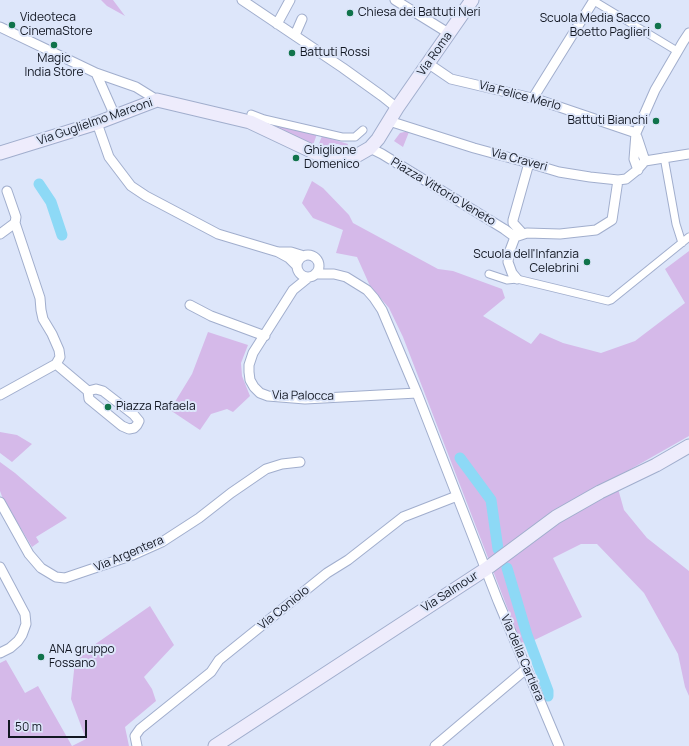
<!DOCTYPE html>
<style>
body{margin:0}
#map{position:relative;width:689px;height:746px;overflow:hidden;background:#dde6fa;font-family:Manrope,sans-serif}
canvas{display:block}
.scale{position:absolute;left:8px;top:720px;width:79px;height:18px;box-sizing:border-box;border:2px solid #121722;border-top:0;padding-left:5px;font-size:12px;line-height:14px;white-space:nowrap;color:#121722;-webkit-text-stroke:3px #dde6fa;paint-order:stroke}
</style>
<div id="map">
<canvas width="689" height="746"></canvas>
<div class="scale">50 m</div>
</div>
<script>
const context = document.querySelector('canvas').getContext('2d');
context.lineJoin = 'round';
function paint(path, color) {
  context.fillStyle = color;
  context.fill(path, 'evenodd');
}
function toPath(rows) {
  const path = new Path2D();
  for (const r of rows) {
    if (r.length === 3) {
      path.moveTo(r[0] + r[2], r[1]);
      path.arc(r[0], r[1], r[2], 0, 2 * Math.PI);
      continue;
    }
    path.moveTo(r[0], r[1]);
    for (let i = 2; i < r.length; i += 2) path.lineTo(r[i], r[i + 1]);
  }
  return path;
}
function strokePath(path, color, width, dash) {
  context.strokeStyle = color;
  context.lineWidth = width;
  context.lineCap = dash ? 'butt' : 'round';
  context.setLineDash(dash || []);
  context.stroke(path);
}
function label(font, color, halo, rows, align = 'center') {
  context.font = font + ' Manrope,sans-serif';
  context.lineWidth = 4;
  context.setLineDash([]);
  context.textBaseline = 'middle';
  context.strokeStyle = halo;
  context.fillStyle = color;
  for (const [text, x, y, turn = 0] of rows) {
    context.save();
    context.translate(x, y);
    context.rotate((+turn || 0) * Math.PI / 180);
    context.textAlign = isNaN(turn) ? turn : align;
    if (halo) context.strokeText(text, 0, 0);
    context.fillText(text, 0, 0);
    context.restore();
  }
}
paint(toPath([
 [101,0,113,0,125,16,107,6],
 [268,123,317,134,313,145],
 [404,132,409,132,403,147,394,141,400,133],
 [322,136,348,144,347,147,338,144,333,144,325,147,318,146],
 [312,181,323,188,349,215,353,223,438,269,453,271,502,289,505,298,483,316,531,344,540,333,563,343,601,353,635,341,685,303,665,269,689,251,689,436,615,478,624,510,647,538,689,571,689,696,685,687,678,654,644,593,597,544,581,544,553,558,582,617,522,646,403,337,389,308,370,286,357,257,336,253,343,230,313,218,302,203],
 [208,332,248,345,241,363,242,376,250,396,233,412,227,409,211,414,200,430,170,410,192,374],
 [0,432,17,435,32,444,12,462,0,453],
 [0,462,15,473,67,518,36,537,39,542,32,547,3,499,0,491],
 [150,606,174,645,144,677,152,689,156,701,125,727,129,746,0,746,0,663,6,660,25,693,38,686,72,746,86,739,71,699,75,661,84,652]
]), '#d5b9e9');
strokePath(toPath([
 [39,184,51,202,62,235],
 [460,458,491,500,498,549],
 [507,568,527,635,548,691,548,696]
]), '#8dd9f6', 11);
const pedestrian = toPath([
 [594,1,677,51],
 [251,114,264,119,342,137,355,137,363,130],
 [664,157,676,224,682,243],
 [489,274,507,280,517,279,608,301,611,300,689,237]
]);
const minor = toPath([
 [242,0,343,68,382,96,397,108],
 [395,0,450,34],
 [277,24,290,0],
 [0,27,96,73,115,116],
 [295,35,302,19],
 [429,64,451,79,536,99,636,133],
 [96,73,136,87,157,100],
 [533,98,594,0],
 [389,121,474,148,529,163,559,172,590,177,618,180,626,179,636,171,645,161],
 [97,123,109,157,131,186,146,196,218,234,278,252,289,258,297,266],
 [637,137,645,161],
 [370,148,382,154,504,229,515,237,527,233,560,234,596,230,612,220,618,180],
 [645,161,689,154],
 [638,170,634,159,636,133,655,90,683,42,689,33],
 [0,234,15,223],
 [523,234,513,223,513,220,529,163],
 [515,237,509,253,508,262,512,273,517,279],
 [279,252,291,252,304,256],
 [308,266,11],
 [315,274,334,274,346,277,367,290,374,298,382,310,417,393,498,601,559,746],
 [309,277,293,290,253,353,249,365,249,372,250,380,254,387,260,393,268,396,305,399,417,393],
 [190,305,211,316,265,336],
 [56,364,88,391,96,389,103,391,134,415,139,421,137,425,134,428,129,429,122,426,89,399,88,391],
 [0,395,56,364,60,357,59,350,52,334,43,319,41,310,40,298,15,223,16,217,7,191],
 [0,502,29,554,41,568,56,577,65,578,133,555,162,542,199,518,231,493,266,469,282,464,300,462],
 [0,567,25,614,26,624,22,635,18,641,10,648,0,653],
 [137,746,135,736,140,729,211,672,219,660,327,573,348,560,403,517,457,496],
 [435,746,526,669]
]);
const secondary = toPath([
 [0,153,97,123,157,100,250,122,324,157,347,158,356,156,370,148,378,139,397,108,472,0],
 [215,746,486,569,556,517,600,492,656,465,689,446]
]);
strokePath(pedestrian, '#a1aecd', 9);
strokePath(minor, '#a1aecd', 11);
strokePath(secondary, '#a1aecd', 15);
strokePath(pedestrian, '#fff', 7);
strokePath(minor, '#fff', 9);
strokePath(secondary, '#eeecfc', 13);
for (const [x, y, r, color] of [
 [350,13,4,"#10734b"],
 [12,25,4,"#10734b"],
 [658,26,4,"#10734b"],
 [54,45,4,"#10734b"],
 [292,53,4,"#10734b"],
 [656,121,4,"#10734b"],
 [296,158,4,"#10734b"],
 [587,262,4,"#10734b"],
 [108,407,4,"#10734b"],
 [41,657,4,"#10734b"]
]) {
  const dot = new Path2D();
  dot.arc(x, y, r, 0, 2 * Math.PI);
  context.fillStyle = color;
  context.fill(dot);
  strokePath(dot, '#dde6fa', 1.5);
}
label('12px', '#121722', '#dde6fa', [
 ["Chiesa dei Battuti Neri",358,13],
 ["Videoteca",20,18],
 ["CinemaStore",20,32],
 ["Scuola Media Sacco",650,19,"right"],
 ["Boetto Paglieri",650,33,"right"],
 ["Battuti Rossi",300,53],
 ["Magic",54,59,"center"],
 ["India Store",54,73,"center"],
 ["Battuti Bianchi",648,121,"right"],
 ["Ghiglione",304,151],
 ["Domenico",304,165],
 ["Scuola dell'Infanzia",579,255,"right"],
 ["Celebrini",579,269,"right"],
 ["Piazza Rafaela",116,407],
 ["ANA gruppo",49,650],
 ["Fossano",49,664]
], 'left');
label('12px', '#121722', '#dde6fa', [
 ["Via Roma",435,54,-55],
 ["Via Felice Merlo",520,96,15],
 ["Via Guglielmo Marconi",95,122,-19],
 ["Via Craveri",519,160,15],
 ["Piazza Vittorio Veneto",443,192,31],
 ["Via Palocca",303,396,1],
 ["Via Argentera",129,554,-23],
 ["Via Salmour",450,592,-33],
 ["Via Coniolo",284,608,-39],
 ["Via della Cartiera",522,658,67]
]);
</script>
